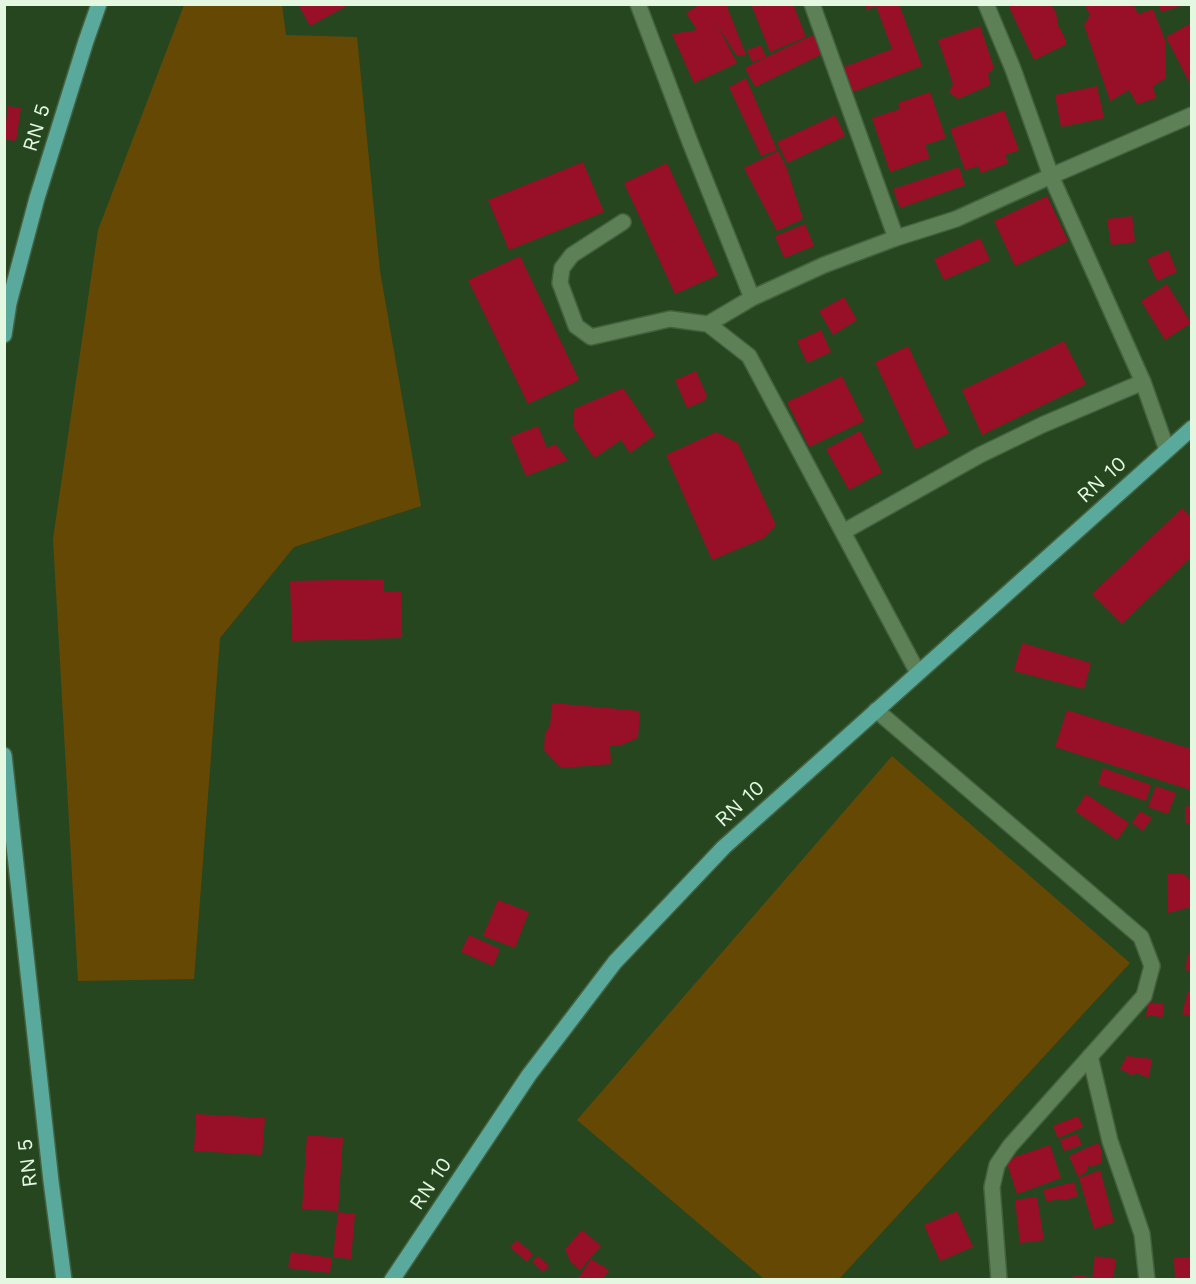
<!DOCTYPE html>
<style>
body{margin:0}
#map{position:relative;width:1196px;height:1284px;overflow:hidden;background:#264620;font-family:"Work Sans",sans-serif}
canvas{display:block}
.frame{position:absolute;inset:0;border:6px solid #e4f8e1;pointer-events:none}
</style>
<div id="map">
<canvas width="1196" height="1284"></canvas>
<div class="frame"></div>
</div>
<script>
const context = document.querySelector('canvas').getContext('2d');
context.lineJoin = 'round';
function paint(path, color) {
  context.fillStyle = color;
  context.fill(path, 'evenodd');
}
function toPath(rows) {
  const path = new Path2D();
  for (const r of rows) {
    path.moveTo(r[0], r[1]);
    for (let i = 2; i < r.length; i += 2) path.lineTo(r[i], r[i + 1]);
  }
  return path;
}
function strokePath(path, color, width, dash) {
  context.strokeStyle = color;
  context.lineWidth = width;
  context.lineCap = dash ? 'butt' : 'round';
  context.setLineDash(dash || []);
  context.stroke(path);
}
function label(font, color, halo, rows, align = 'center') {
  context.font = font + ' "Work Sans",sans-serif';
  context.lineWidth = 5;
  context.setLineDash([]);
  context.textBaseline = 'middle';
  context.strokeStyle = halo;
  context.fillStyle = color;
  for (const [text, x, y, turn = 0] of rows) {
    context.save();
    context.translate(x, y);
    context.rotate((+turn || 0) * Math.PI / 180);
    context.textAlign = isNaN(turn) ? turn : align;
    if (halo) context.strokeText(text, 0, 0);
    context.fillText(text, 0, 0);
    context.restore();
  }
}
paint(toPath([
 [184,5,282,5,286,35,357,37,380,271,421,506,294,547,220,638,194,979,78,981,53,539,98,230],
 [892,756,1130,963,839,1279,764,1279,577,1120]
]), '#664805');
paint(toPath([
 [298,4,350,4,310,26],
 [700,4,726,4,746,55,737,56,717,25,737,63,694,83,672,34,697,30,686,13],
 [751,4,793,4,806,37,770,52],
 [865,4,899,4,922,66,850,93,841,68,892,49,876,6,867,10],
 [1013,4,1050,4,1056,12,1058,25,1066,40,1065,45,1034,60,1009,7],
 [1084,4,1133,4,1138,14,1153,9,1165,40,1166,78,1153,86,1156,98,1137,104,1129,90,1110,101,1084,25,1090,15],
 [1158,4,1183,4,1184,5,1161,12],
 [1191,23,1191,86,1166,37],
 [980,26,994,68,988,74,990,85,958,99,949,92,953,84,938,40],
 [813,35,822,54,755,87,745,68,766,57],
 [761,45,766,57,752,62,747,50],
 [746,78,777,150,761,156,729,87],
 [1097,86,1104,118,1061,127,1055,95],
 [930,92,946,138,925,145,930,158,890,172,872,118,900,109,898,103],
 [8,106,21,108,16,141,4,139,4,122,6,122],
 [1004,110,1019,150,1005,155,1008,163,981,173,978,166,965,170,950,129],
 [835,115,845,136,787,163,777,142],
 [778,151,787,169,803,219,777,231,744,168],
 [583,162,604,212,509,250,488,200],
 [667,163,718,275,675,294,624,183],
 [959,167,965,185,900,208,893,189],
 [1047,196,1068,241,1015,266,994,221],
 [1132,216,1135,242,1111,245,1107,219],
 [805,224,814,246,784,258,775,236],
 [980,238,990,260,944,280,934,259],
 [1168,250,1177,272,1157,281,1147,259],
 [520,256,579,380,528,404,468,280],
 [1167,284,1191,323,1165,340,1141,301],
 [844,297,857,320,833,335,819,311],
 [821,330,831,352,807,363,797,341],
 [1064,341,1086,384,982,435,962,390],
 [908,346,949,433,915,449,875,362],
 [696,371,707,396,704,401,687,408,675,380],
 [842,376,864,421,809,447,787,402],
 [623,388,655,435,630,453,621,440,594,458,574,428,574,409],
 [538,426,547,448,555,444,568,460,526,476,510,437],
 [860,431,882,472,849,490,826,449],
 [716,432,738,443,776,525,764,538,712,560,666,455],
 [1182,508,1191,517,1191,557,1122,624,1092,594],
 [384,579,384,592,401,591,402,638,292,641,290,581],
 [1022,643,1091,663,1084,689,1014,671],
 [552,703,640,711,638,738,621,745,610,746,611,764,561,768,544,750,545,733,550,726],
 [1067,710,1191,749,1191,790,1055,747],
 [1103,768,1151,785,1146,801,1098,784],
 [1156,786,1176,793,1168,814,1148,807],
 [1086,794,1129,823,1117,840,1075,811],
 [1185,806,1191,807,1191,823,1185,823],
 [1140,811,1152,818,1143,831,1132,823],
 [1167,874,1184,874,1191,881,1191,907,1168,913],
 [498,900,529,912,515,948,483,936],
 [469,935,500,949,493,966,461,952],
 [1188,954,1191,954,1191,971,1185,970],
 [1188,991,1191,991,1191,1016,1182,1014],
 [1148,1002,1163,1004,1164,1010,1162,1018,1153,1015,1146,1017],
 [1127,1056,1152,1059,1149,1077,1143,1076,1138,1073,1132,1075,1120,1069],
 [196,1114,265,1118,262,1155,194,1151],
 [1078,1116,1083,1127,1058,1138,1053,1126],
 [1077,1134,1082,1145,1064,1151,1060,1140],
 [307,1135,343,1138,338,1211,302,1209],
 [1098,1143,1101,1149,1101,1163,1091,1167,1088,1165,1087,1171,1078,1177,1069,1156],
 [1050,1145,1061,1178,1017,1194,1006,1160],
 [1100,1170,1114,1222,1094,1229,1079,1178],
 [1074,1182,1078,1196,1065,1200,1057,1199,1047,1202,1043,1190],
 [1037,1197,1044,1240,1020,1243,1015,1200],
 [957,1211,973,1247,940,1261,924,1225],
 [338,1212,355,1214,351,1259,333,1257],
 [582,1230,601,1246,580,1270,570,1261,565,1249],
 [517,1240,533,1254,527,1262,510,1247],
 [291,1252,332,1258,330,1273,288,1268],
 [538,1256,549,1266,543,1272,532,1262],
 [1095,1256,1116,1259,1113,1280,1092,1280],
 [1191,1257,1191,1280,1175,1280,1174,1258],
 [591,1259,609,1270,602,1280,577,1280],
 [1074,1275,1090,1277,1090,1280,1073,1280]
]), '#981027');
const minor = toPath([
 [638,4,690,142,752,298],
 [623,222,572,255,562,268,560,283,576,326,591,337,670,319,708,324,749,356,918,673],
 [896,238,956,219,1051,176,1013,69,986,4],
 [708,324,752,298,824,265,896,238,812,4],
 [1167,450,1143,382,1051,176,1192,115],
 [843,532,980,455,1042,425,1143,382],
 [876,710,1141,937,1152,966,1144,996,1010,1146,997,1165,992,1187,999,1280],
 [1090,1056,1110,1141,1142,1234,1147,1280]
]);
const primary = toPath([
 [4,335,9,303,37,198,86,41,99,4],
 [4,755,51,1181,64,1280],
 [392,1280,529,1075,615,962,724,847,1192,428]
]);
strokePath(minor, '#44613f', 18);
strokePath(primary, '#44613f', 18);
strokePath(minor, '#5d8057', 15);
strokePath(primary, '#59a99c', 15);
label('21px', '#e4f8e1', '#264620', [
 ["RN 5",37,128,-73],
 ["RN 10",1102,480,-42],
 ["RN 10",740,804,-42],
 ["RN 5",28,1163,-97],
 ["RN 10",431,1184,-56]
]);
</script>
